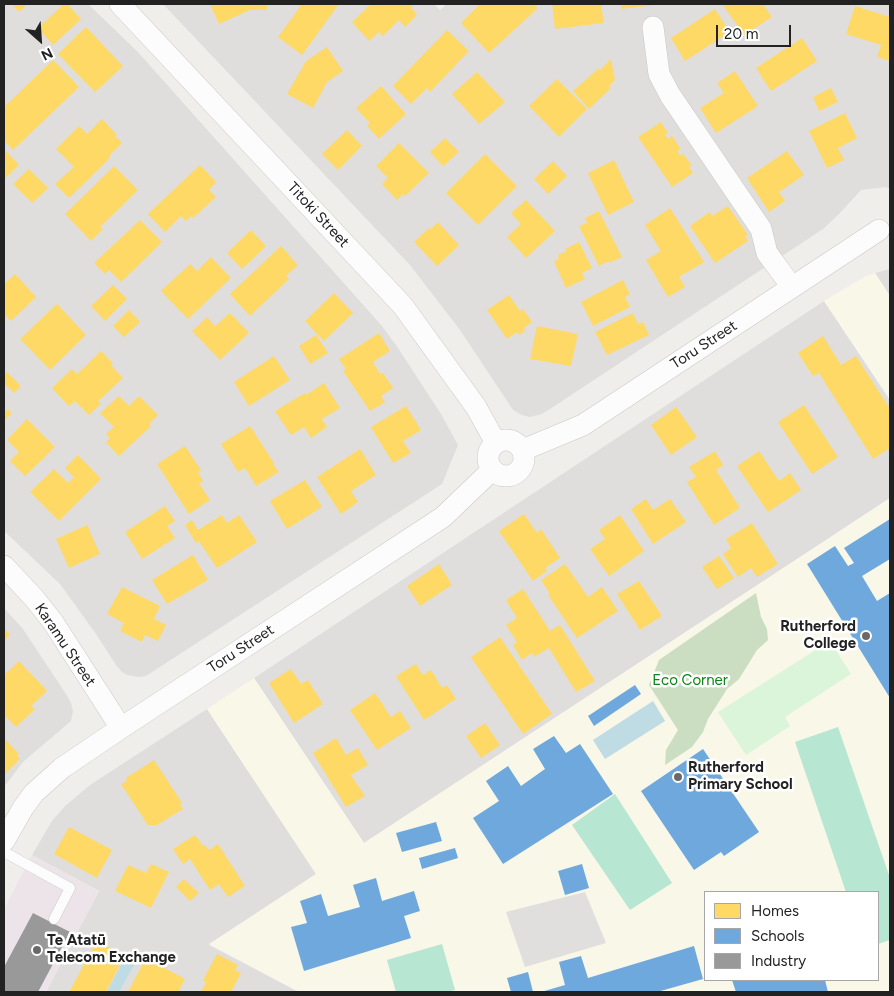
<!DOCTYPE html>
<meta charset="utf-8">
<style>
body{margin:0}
#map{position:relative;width:894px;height:996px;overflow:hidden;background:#f0eeeb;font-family:Figtree,sans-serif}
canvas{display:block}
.frame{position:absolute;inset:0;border:5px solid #222;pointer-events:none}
.legend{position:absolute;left:704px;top:891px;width:175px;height:90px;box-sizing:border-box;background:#fff;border:1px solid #a7a7a7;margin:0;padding:6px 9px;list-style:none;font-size:15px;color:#222}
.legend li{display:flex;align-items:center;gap:10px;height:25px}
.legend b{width:25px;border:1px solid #a7a7a7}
.north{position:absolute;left:15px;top:15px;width:50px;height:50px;-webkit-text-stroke:4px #fff;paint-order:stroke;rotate:154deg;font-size:14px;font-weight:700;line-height:20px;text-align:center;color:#222}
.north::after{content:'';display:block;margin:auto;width:18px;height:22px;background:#222;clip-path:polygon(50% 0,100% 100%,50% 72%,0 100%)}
.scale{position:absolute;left:716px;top:25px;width:75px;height:22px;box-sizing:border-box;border:2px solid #222;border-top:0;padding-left:6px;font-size:15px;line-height:18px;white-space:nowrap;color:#222;-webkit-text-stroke:4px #fff;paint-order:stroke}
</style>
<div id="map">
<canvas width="894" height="996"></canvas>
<div class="frame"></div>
<ul class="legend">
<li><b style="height:14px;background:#ffd966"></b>Homes</li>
<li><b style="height:14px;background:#6fa8dc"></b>Schools</li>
<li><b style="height:14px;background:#999"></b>Industry</li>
</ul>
<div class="north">N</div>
<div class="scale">20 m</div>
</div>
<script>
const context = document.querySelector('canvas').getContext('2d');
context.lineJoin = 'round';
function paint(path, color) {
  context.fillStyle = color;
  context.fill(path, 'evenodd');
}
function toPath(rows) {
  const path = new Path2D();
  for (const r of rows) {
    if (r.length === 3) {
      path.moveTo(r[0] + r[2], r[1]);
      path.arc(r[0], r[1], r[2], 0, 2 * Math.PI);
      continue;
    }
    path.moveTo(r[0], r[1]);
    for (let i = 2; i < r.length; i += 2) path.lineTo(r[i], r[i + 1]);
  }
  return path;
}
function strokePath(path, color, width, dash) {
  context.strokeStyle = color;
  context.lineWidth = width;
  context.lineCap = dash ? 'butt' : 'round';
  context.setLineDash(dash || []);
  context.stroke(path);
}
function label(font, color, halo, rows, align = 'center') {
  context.font = font + ' Figtree,sans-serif';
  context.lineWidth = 5;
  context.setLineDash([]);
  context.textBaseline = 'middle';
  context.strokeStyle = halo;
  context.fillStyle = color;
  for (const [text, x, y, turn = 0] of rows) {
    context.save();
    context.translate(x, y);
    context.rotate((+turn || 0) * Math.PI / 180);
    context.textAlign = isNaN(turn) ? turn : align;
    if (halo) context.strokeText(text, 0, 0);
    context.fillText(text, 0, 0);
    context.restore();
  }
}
paint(toPath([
 [4,4,88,4,137,51,382,326,398,348,441,414,458,445,442,484,146,676,138,677,127,675,122,672,116,665,96,634,60,584,4,531],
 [163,4,434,4,440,10,447,4,890,4,890,189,886,187,861,190,839,214,823,229,553,407,542,414,530,417,522,415,513,410,460,330,410,265],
 [890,269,890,296,875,273],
 [824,301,890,400,890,498,364,843,254,678],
 [4,608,23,629,66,694,71,703,73,711,71,721,23,762,4,787],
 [207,709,316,874,209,945,299,992,46,992,99,891,32,855,52,821,65,806,90,785]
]), '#dfdedc');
paint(toPath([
 [32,855,99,891,46,992,4,992,4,909]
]), '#ede4e9');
paint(toPath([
 [875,273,890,296,890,400,824,301,866,276],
 [890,498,890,992,299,992,209,944,316,874,207,709,254,678,364,843],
 [705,892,878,892,878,980,705,980]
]), '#f8f7e8');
paint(toPath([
 [756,593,761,617,767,629,768,640,757,650,739,679,727,689,708,719,703,732,692,747,665,765,666,750,678,730,649,685,659,660]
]), '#cbdec1');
paint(toPath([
 [830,641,851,674,785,717,790,726,746,755,718,712]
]), '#daf5da');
paint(toPath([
 [838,727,890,878,890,940,878,944,878,892,846,892,795,742],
 [615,794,672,883,630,910,572,825],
 [442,944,455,990,446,992,396,992,387,960]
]), '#b7e6d2');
paint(toPath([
 [585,892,606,943,525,967,506,912]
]), '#e0dfde');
paint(toPath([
 [653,701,665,721,605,759,593,740],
 [124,959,134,965,119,992,107,992]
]), '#bfdbe3');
paint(toPath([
 [11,4,28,4,19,12],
 [64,4,67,4,81,19,53,45,38,28],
 [210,4,267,4,267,10,250,10,219,24],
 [302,4,339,4,302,55,278,37],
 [371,4,414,4,411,7,417,15,405,27,399,20,383,36,379,32,369,41,352,22],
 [480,4,534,4,538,8,489,53,461,23],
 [552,4,601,4,604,23,555,29],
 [621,4,655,4,656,5,621,9],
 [722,4,763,4,772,17,744,35],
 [855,6,890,17,890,61,877,57,881,45,846,34],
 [715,9,730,32,685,61,671,38],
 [86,27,123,66,95,92,58,54],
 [447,30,469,51,430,92,427,88,411,104,393,86],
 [802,38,817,61,771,91,756,68],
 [327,47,343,71,327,82,313,108,287,94,306,61],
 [611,59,615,80,609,86,611,88,589,109,573,91,598,69,600,70],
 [53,60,79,87,13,150,4,140,4,107],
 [735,71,758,106,716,133,700,108,724,93,717,83],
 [477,72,505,102,479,124,452,94],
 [557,79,587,109,559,137,529,106],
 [381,86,406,114,379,139,367,126,370,123,356,108],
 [831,88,838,102,819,111,813,97],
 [845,113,857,138,838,148,844,160,827,168,809,131],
 [102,119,117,135,115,136,122,143,109,156,110,158,69,198,55,184,74,167,56,149,79,126,87,134],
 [661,122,668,133,665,135,668,139,672,136,681,149,677,151,680,156,683,154,692,165,689,167,693,173,672,187,638,137],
 [347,130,362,146,338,170,322,154],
 [445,138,459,152,443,166,430,152],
 [399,143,429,173,405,196,403,194,397,200,382,184,388,178,376,166],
 [4,149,19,165,4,179],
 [787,151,804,175,779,192,785,201,769,212,747,178],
 [485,154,517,186,478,225,446,193],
 [614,160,634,202,608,215,588,173],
 [553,161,567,176,548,194,534,179],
 [200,165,216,182,209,190,216,197,193,218,191,216,186,221,181,216,165,232,148,214],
 [114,166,138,190,100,227,103,229,91,241,65,214],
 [29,169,48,188,32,203,13,184],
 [526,200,555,231,526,258,507,237,521,224,511,213],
 [728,206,748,235,745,236,748,241,715,263,690,226,710,212,712,216],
 [670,208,704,262,679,277,685,287,668,297,646,260,661,251,645,225],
 [599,211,622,257,609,263,609,261,599,266,579,226,587,223,585,218],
 [140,220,162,242,121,282,109,270,105,274,94,263],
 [438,222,459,245,437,266,414,242,429,228,431,229],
 [251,230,266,246,242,269,227,253],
 [579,242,592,268,582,273,585,279,566,288,554,261,559,259,558,255,567,251,565,249],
 [281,246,298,265,286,276,289,279,250,316,230,294],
 [211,257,231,278,188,319,161,291,190,264,197,271],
 [15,274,36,297,11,321,4,314,4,284],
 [623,280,630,294,625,297,630,307,593,326,581,302],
 [113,285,127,299,105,321,91,306],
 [334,293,353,313,324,341,305,321],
 [509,295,520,311,523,309,532,322,524,328,525,331,519,335,517,332,507,339,487,310],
 [57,304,86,335,50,370,20,339],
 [129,310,140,322,124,337,113,326],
 [230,313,249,333,220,360,192,331,207,317,215,326],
 [633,313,638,324,643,322,649,335,607,355,595,332],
 [537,326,578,334,571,366,530,359],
 [379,333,390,351,373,362,380,374,383,373,393,388,381,396,385,402,370,411,343,371,346,369,339,359],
 [316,335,328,353,310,364,299,346],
 [823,336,841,365,856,356,890,409,890,448,873,459,819,373,813,376,798,353],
 [101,351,113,363,111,365,123,378,98,401,101,404,89,415,75,401,69,406,52,388,72,369,77,374],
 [274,356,290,380,249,406,234,382],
 [7,372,21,386,14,393,4,383,4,376],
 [324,383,340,408,322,419,327,427,311,438,304,427,291,435,275,411,305,393,306,395],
 [119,396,129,406,139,396,158,415,149,424,151,426,119,456,106,442,110,438,106,434,114,427,100,413],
 [804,405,838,457,812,474,778,422],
 [406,406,421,430,403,441,411,453,393,463,371,427],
 [676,407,697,437,671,455,651,425],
 [8,409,12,413,4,421,4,410,6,412],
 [27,419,55,447,25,476,10,461,19,452,7,440],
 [250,426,274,463,273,464,279,472,256,486,245,468,238,472,221,444],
 [185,446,201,470,198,472,203,481,199,483,210,500,189,514,157,464],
 [360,449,376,475,351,491,358,502,341,514,317,477],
 [715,451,723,465,716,470,740,508,714,525,687,482,696,477,689,467],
 [759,451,779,481,790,473,801,490,768,512,737,466],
 [78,455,101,479,59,521,30,492,54,469,68,483,74,477,65,468],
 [305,480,322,507,287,529,270,501],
 [646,499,653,510,670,499,686,522,653,544,631,509],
 [165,506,175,521,167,526,175,538,142,559,125,532],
 [524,514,537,533,541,529,560,558,545,568,547,571,533,581,499,531],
 [222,515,227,523,239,515,257,542,217,568,199,541,196,543,185,525,192,520,198,530],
 [620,515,644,551,609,576,590,549,605,539,599,530],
 [752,523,778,564,757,577,751,568,738,577,723,554,731,548,726,539],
 [87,525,100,554,69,568,56,539],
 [193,555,208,580,167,604,152,580],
 [719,556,734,578,717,589,702,567],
 [439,564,452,585,420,606,407,586],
 [565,564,588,597,602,587,618,611,577,638,548,595,550,594,541,580],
 [639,581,662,616,640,630,617,594],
 [122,587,160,606,154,619,166,625,158,641,145,635,142,642,120,631,124,623,107,614],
 [523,589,550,631,560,625,595,681,576,692,549,648,534,657,532,653,522,660,513,645,517,642,506,625,517,618,506,600],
 [4,628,10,635,4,641],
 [500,637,552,714,523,734,471,657],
 [19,661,47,691,31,706,35,709,16,727,5,716,4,717,4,675],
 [416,664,423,675,431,670,442,688,447,685,456,699,424,720,396,676],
 [291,669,301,684,308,680,323,704,294,723,269,683],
 [375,693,391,717,400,711,411,728,377,750,350,710],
 [485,723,500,745,481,758,466,736],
 [4,738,19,754,17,756,20,759,4,775],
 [336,738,346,755,358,748,368,765,351,775,365,796,346,807,313,753],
 [154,760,182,803,180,805,183,809,157,825,148,825,121,784,127,781,126,778],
 [69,827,112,850,97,878,54,854],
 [195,835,203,846,205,845,209,850,218,844,245,886,228,897,219,884,210,890,190,859,183,864,173,849],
 [151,864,169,872,151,908,115,891,128,865,146,873],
 [184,879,199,893,190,901,176,887],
 [97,941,125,955,106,992,69,992],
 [217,954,238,965,235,970,241,973,231,992,225,992,222,991,221,992,201,992,206,982,203,980],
 [146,958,185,979,178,992,128,992]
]), '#ffd966');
paint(toPath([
 [890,519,890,559,862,576,877,601,890,593,890,698,807,564,835,546,848,566,854,563,844,548],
 [635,685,641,694,594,726,588,716],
 [554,736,566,753,580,744,613,794,503,864,473,818,499,801,486,781,508,766,521,786,545,769,533,749],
 [703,749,759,832,724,856,721,852,694,870,641,791],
 [436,822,442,841,402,852,396,833],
 [455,848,458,858,422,869,419,858],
 [582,864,589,888,565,895,558,871],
 [376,878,382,901,414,891,420,911,404,916,411,938,304,971,291,927,307,923,300,901,321,894,328,916,360,907,353,885],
 [694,946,703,979,657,992,541,992,565,985,559,962,581,956,588,978],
 [528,972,533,992,511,992,507,978],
 [732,980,825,980,828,992,736,992]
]), '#6fa8dc');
paint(toPath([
 [33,913,70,932,38,992,4,992,4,967]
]), '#999');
const lane = toPath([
 [4,852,70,888,54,919]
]);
const street = toPath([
 [120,4,403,306,476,407,496,443],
 [653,27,659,74,670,95,761,229,767,253,792,287],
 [506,458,18],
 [523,450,583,425,879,230],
 [4,566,34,598,53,622,121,728],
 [4,841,23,808,34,793,62,768,121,728,443,517,492,470]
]);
strokePath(lane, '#c9c8c7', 11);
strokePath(street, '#c9c8c7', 22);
strokePath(lane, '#fdfcfc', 10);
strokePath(street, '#fdfcfc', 21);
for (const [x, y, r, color] of [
 [866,636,5,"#6a6968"],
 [678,777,5,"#6a6968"],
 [37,950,5,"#6a6968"]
]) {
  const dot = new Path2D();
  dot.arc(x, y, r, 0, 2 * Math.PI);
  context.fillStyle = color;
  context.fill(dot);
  strokePath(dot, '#fff', 2);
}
label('15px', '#222', '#fff', [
 ["Titoki Street",318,215,47],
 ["Toru Street",704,345,-33],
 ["Karamu Street",65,645,56],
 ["Toru Street",241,649,-33]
]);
label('bold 15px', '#222', '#fff', [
 ["Rutherford",856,627,"right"],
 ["College",856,644,"right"],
 ["Rutherford",688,768],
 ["Primary School",688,785],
 ["Te Atatū",47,941],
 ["Telecom Exchange",47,958]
], 'left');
label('15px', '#0c8416', '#fff', [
 ["Eco Corner",690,681]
]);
</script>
